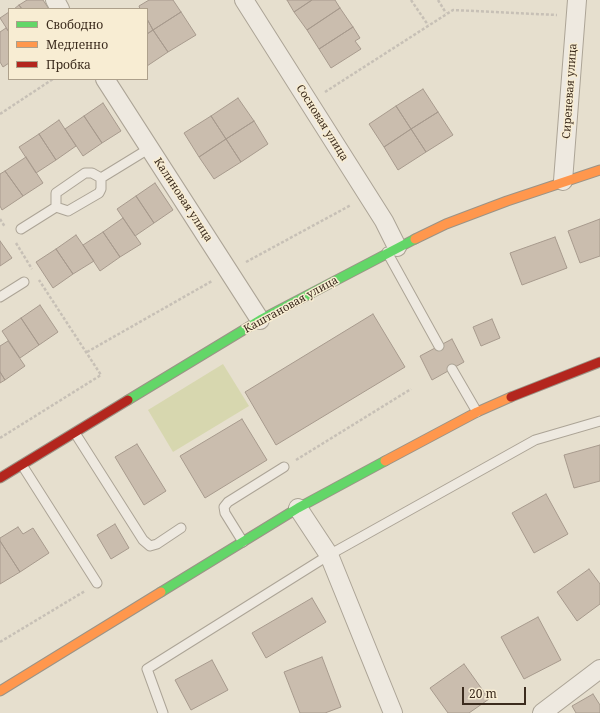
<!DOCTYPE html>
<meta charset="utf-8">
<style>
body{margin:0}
#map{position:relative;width:600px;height:713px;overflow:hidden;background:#e6dfce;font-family:"Noto Serif",serif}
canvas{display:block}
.legend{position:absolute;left:8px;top:8px;width:140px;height:72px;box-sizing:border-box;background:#f8edd3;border:1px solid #ada08b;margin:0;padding:5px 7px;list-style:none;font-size:12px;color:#3c2c1e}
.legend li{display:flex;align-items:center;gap:8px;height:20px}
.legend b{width:20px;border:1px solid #ada08b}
.scale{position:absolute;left:462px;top:687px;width:64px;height:18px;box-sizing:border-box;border:2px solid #3c2c1e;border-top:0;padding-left:5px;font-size:12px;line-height:14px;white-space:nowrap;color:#3c2c1e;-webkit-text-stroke:3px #f8edd3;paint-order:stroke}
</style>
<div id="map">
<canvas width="600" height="713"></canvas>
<ul class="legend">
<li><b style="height:5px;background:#63d668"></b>Свободно</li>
<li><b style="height:5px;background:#ff974d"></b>Медленно</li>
<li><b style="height:5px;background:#b3261e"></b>Пробка</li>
</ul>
<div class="scale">20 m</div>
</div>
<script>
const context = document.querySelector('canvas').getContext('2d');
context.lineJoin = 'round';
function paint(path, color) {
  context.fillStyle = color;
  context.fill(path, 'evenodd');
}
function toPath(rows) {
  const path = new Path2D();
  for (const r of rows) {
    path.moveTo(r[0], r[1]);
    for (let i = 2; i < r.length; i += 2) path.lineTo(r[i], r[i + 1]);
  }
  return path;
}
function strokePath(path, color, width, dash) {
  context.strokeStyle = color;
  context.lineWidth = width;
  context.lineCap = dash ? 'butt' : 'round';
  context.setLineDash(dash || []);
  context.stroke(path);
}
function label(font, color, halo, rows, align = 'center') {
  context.font = font + ' "Noto Serif",serif';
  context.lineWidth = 3;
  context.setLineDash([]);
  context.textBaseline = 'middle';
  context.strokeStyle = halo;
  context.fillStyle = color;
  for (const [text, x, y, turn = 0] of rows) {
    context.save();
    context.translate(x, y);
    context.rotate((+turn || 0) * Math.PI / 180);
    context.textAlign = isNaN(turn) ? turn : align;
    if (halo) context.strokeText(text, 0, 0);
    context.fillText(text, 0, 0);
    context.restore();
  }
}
paint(toPath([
 [223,364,249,406,173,452,148,410]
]), '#d7d7af');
const building = toPath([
 [27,0,43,0,49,9,22,9,19,5,27,0],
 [149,0,173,0,181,12,153,30,147,19,147,9,140,9,139,6,149,0],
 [287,0,312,0,294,12,287,0],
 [312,0,335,0,340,8,307,30,294,12,312,0],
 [19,5,22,9,14,9,19,5],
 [340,8,353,27,319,49,307,30,340,8],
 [9,12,9,32,0,18,9,12],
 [181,12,196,35,168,52,153,30,181,12],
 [147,19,153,30,147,34,147,19],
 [353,27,360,38,355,41,361,49,331,68,319,49,353,27],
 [6,28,9,32,9,63,3,67,0,62,0,32,6,28],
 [153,30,168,52,147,66,147,34,153,30],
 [423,89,438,112,411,129,396,106,423,89],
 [238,98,254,121,226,139,211,116,238,98],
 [103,103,121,131,102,143,84,116,103,103],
 [396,106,411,129,384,147,369,124,396,106],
 [438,112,453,135,426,152,411,129,438,112],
 [84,116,102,143,83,156,65,129,84,116],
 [211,116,226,139,199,157,184,133,211,116],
 [59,120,76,146,56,160,39,134,59,120],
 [254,121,268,144,241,162,226,139,254,121],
 [411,129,426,152,398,170,384,147,411,129],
 [39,134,56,160,36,173,19,147,39,134],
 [226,139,241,162,214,179,199,157,226,139],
 [26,157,43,183,23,196,5,171,26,157],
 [5,171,23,196,2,210,0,206,0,174,5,171],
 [155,183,173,210,154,223,136,196,155,183],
 [136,196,154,223,135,236,117,209,136,196],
 [123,218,141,244,120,257,103,232,123,218],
 [600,219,600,256,580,263,568,231,600,219],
 [103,232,120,257,100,271,83,245,103,232],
 [76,235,94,261,73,274,56,249,76,235],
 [555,237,567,268,522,285,510,253,555,237],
 [0,241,12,258,0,266,0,241],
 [56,249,73,274,53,288,36,262,56,249],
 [40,305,58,332,39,345,21,318,40,305],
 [373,314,405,367,276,445,245,392,373,314],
 [21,318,39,345,20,358,2,331,21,318],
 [492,319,500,338,481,346,473,327,492,319],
 [452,339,464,362,432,380,420,356,452,339],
 [8,341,25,366,5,380,0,372,0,346,8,341],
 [0,372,5,380,0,383,0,372],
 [242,419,267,460,205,498,180,456,242,419],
 [137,444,166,491,144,505,115,457,137,444],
 [600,445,600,481,574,488,564,455,600,445],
 [546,494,568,534,534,553,512,513,546,494],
 [115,524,129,548,111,559,97,535,115,524],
 [18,527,23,534,33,528,49,553,20,572,0,541,0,538,18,527],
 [0,541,20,572,0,584,0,541],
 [589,569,600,584,600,604,577,621,557,592,589,569],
 [312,598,326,622,266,658,252,633,312,598],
 [538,617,561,660,524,679,501,637,538,617],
 [322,657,341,707,325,713,300,713,284,672,322,657],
 [212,660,228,690,191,710,175,680,212,660],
 [464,664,489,699,469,713,448,713,430,688,464,664],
 [593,694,600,705,600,713,576,713,572,706,593,694]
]);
paint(building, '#cabdae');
strokePath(building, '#a79a8d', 1);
const lane = toPath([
 [101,178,101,189,99,193,68,211,56,207,56,193,85,173,92,173,101,178,150,148],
 [21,229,56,207],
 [387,252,439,346],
 [0,297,24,282],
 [452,369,477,412],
 [75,433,143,540,150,546,157,544,181,528],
 [22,465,97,583],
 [243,542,225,513,224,507,228,502,284,467],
 [163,713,147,669,329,555,535,440,600,421]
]);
const street = toPath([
 [55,0,60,9],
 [244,0,384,221,397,247],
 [105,79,260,320],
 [563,181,577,0],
 [298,508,329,555,393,713],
 [542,713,600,669]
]);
const fast = toPath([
 [128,400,260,320,415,239],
 [161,592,298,508,385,461]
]);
const slow = toPath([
 [415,239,446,224,507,201,600,170],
 [385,461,477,412,511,397],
 [0,691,161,592]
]);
const jam = toPath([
 [511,397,600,362],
 [0,478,128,400]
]);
strokePath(lane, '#aca496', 11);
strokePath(street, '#aca496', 20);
strokePath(fast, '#9b9386', 11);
strokePath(slow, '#9b9386', 11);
strokePath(jam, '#9b9386', 11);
strokePath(toPath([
 [411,0,428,25],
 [438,0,446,13],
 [325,92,453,10,557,15],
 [0,114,53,79],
 [0,219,5,227],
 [16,243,32,269],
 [246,262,351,205],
 [87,352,212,281],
 [0,438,101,375,39,280],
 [296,460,411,389],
 [0,642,85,591]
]), '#c7c0b6', 2.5, [3, 2]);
strokePath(lane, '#eee9e0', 9);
strokePath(street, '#eee9e0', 18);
strokePath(fast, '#63d668', 9);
strokePath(slow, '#ff974d', 9);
strokePath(jam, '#b3261e', 9);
label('11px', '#3c2c1e', '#f8edd3', [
 ["Сиреневая улица",570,91,-86],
 ["Сосновая улица",322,123,58],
 ["Калиновая улица",183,200,57],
 ["Каштановая улица",291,305,-29]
]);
</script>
